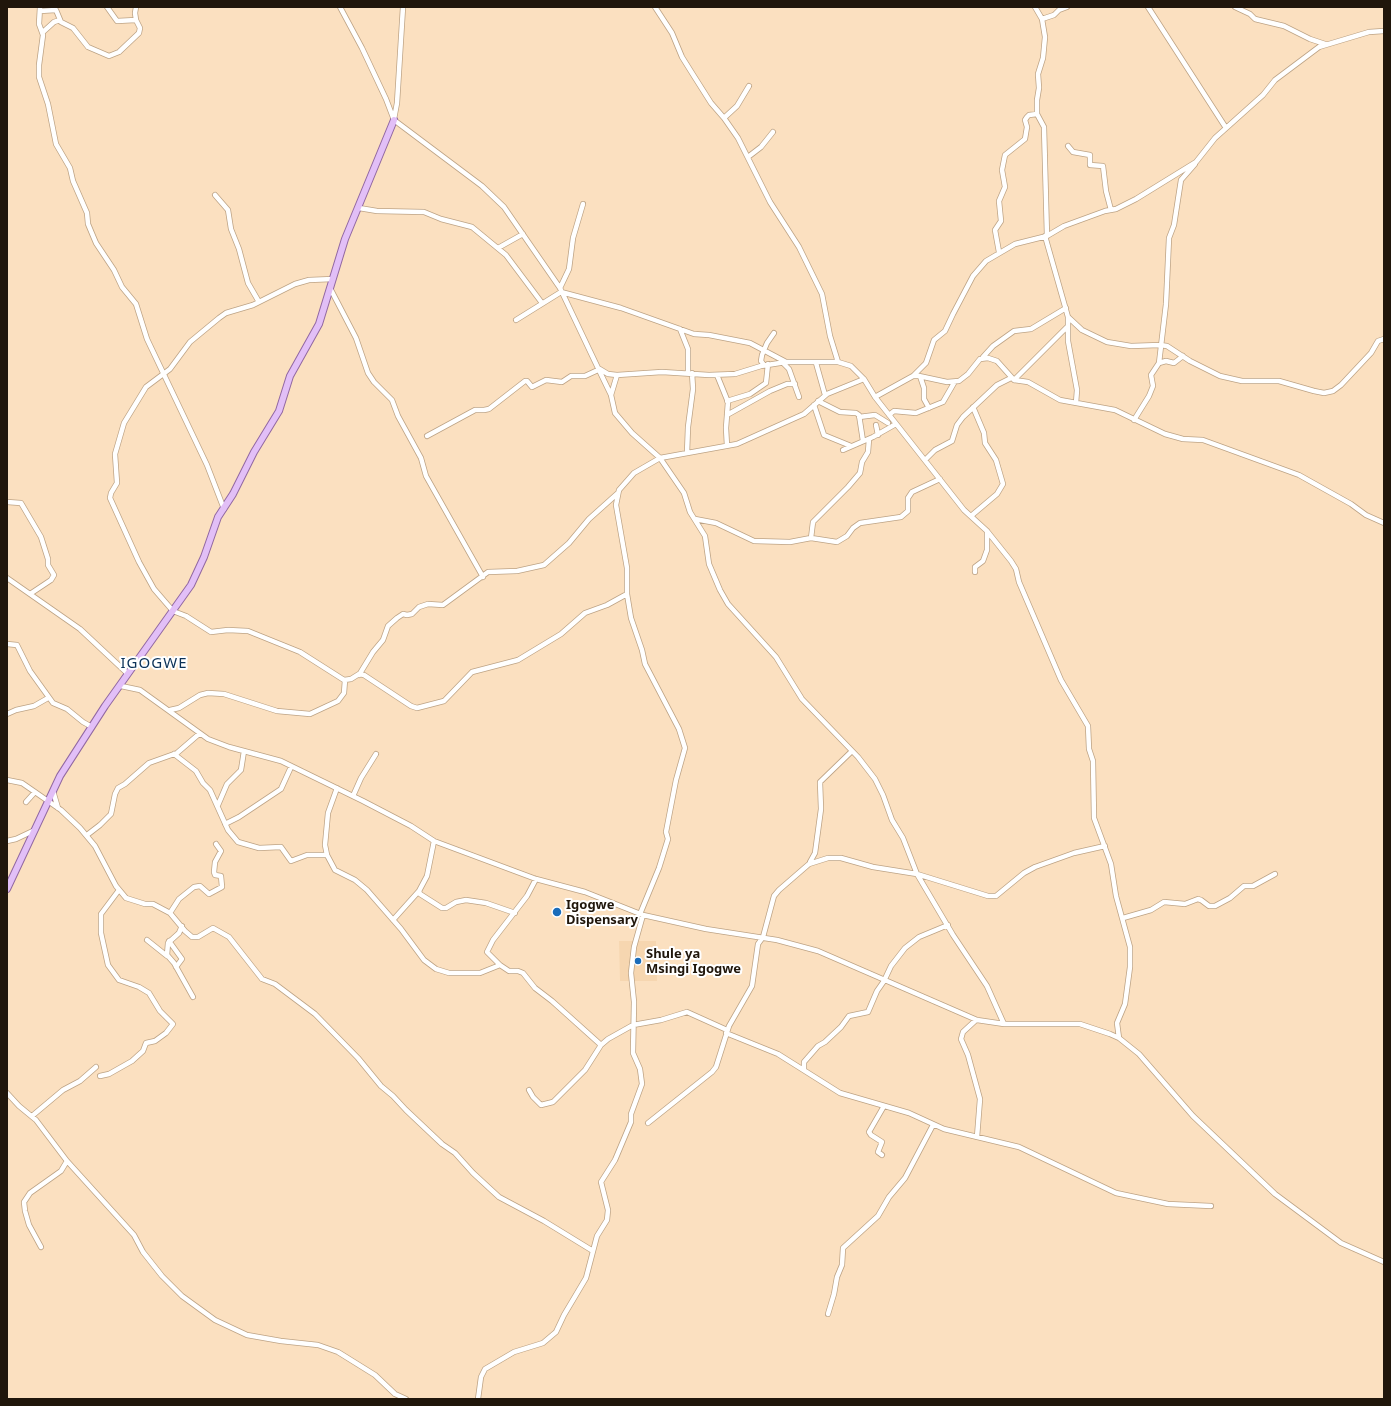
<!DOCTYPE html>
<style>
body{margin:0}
#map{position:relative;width:1391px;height:1406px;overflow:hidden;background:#fbe0c0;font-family:"Noto Sans",sans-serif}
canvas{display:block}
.frame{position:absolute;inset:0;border:8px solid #20160b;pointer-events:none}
</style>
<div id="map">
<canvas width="1391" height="1406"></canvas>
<div class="frame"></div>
</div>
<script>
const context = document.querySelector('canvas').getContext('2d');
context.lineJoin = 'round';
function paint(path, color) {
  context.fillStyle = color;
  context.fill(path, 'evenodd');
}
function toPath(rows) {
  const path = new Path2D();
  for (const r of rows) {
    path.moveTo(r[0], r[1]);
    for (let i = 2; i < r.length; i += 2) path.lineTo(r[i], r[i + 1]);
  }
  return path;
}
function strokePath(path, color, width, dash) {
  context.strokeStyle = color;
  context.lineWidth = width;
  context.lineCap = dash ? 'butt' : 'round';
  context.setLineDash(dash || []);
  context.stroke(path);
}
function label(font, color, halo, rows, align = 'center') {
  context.font = font + ' "Noto Sans",sans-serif';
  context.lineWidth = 4;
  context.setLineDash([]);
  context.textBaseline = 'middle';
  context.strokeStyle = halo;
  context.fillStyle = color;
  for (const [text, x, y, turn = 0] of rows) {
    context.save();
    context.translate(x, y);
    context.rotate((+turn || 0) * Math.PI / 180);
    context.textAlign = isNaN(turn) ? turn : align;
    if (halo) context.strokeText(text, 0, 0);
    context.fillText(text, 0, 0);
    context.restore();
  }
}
paint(toPath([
 [619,941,656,941,657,981,620,981]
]), '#f6d6b0');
const minor = toPath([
 [40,7,39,24,43,35,39,65,39,77,48,104,56,144,70,168,73,181,87,213,88,224,96,243,114,270,122,287,136,304,147,339,207,465,224,509],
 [107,7,117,21,136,20],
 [340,7,362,48,386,99,394,120,482,186,504,207,560,288,598,368,608,374,617,375,662,372,709,375,735,374,761,366,786,362,838,362,851,366,864,379,875,397,964,510,987,531,1011,561,1016,569,1019,582,1061,680,1088,726,1089,749,1093,761,1094,818,1111,864,1116,896,1130,947,1130,967,1125,1004,1117,1023,1119,1038],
 [655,7,672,33,682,57,692,73,711,103,724,118,738,138,770,202,799,247,822,294,830,336,838,362],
 [1035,7,1042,19,1045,37,1043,58,1038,74,1039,88,1037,100,1037,114,1044,127,1047,236],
 [1148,7,1226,128],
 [1235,7,1250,14,1255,19,1284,26,1310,39,1325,44],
 [40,11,56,10,61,22,73,28,88,47,109,56,119,52,139,33,140,28,136,20,135,13,136,7],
 [1042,19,1054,15,1059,10,1067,7],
 [43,32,54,22,60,20],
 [724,118,737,106,749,86],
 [394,119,397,103,403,7],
 [1068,146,1073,152,1090,155,1090,165,1103,166,1106,191,1111,210],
 [748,157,761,147,773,132],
 [215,195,228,210,231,229,239,249,248,283,259,302],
 [359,208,377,211,424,212,441,219,472,227,506,255,542,303],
 [1045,236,1068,317,1082,330,1107,342,1131,346,1160,345,1167,346,1190,361,1220,376,1242,381,1279,381,1314,391,1324,393,1333,391,1341,385,1371,353,1378,341,1384,339],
 [498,248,523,234],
 [999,252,995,230,1001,221,999,201,1005,187,1002,170,1005,155,1025,139,1027,127,1025,120,1027,117,1029,115,1037,114],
 [333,279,309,280,295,284,253,305,226,313,219,318,190,342,170,369,146,387,124,423,115,454,117,483,111,493,110,498,139,562,154,589,173,611,186,616,211,632,228,630,248,631,300,652,344,680,351,679,359,674,364,675,411,706,417,708,444,701,472,672,518,660,561,634,585,613,607,605,627,594],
 [330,288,356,338,368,373,374,382,392,400,398,416,421,458,426,476,483,577],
 [560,288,569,269,573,238,583,204],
 [1068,317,1068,341,1077,390,1076,403],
 [516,320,561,292,621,308,694,334,709,335,750,343,786,362],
 [680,329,688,349,688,373],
 [983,357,993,346,1014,331,1031,329,1066,308],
 [783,363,789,369,799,397],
 [816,363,825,395],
 [1159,363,1166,361,1174,363,1183,356],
 [764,365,761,361,762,355,767,343,774,333],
 [598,368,611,395,615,413,632,433,660,458,684,493,690,512,705,536,709,564,720,590,728,604,776,657,802,699,858,757,875,779,883,795,892,820,903,838,917,874,953,935,987,986,1004,1024],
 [717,375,728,402,726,428,727,446],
 [913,376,926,363,934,340,945,331,953,314,973,276,986,261,1015,244,1047,236,1064,226,1105,211,1116,209,1136,199,1196,162,1215,138,1263,95,1275,80,1319,47,1369,32,1384,31],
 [920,376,924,388,924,399,929,408],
 [1014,380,1067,327],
 [611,395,617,375],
 [875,397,913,376,919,376,947,382,959,381,968,374,980,359,988,358,997,361,1014,380,1028,382,1060,400,1115,410,1165,434,1183,439,1203,440,1299,475,1351,504,1366,515,1384,523],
 [727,401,750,394,766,383,768,364],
 [818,401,840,412,856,413,859,415,863,441],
 [814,405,824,435,851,446],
 [727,415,770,391,787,384,795,384],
 [889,415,894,411,916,413,943,402,954,383],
 [859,417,875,415,888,423],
 [1134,420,1149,396,1153,386,1151,375,1159,363,1166,304,1169,238,1174,225,1181,180,1195,164],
 [876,425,878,435],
 [427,436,475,410,484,410,489,409,525,381,527,381,532,387,546,380,562,382,571,376,585,376,598,370],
 [843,450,873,437,896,424],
 [687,453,688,427,693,389,692,373],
 [925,460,935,450,952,441,957,425,963,417,997,385,1011,378],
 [7,502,21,503,41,537,48,559,48,565,54,575,51,580,30,594],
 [971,516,997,494,1003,484,996,460,985,443,984,433,973,407],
 [695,519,716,523,754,541,790,542,811,538,837,542,847,536,853,528,860,523,901,517,908,511,908,498,912,492,940,479],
 [811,538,813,522,848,487,860,473,862,462,868,452,869,439],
 [975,572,975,567,983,561,987,550,987,531],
 [7,578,80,629,128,674],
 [7,644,17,645,30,671,53,703,67,709,83,722,92,727],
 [359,675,373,652,383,640,388,626,397,618,403,614,407,615,412,614,419,607,428,604,443,605,488,572,517,571,544,565,569,543,589,519,618,493],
 [121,686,140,690,208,739,229,747,281,761,363,801,411,826,434,841,536,879,585,892,643,915,706,929,777,940,818,951,977,1020,1004,1024,1080,1024,1110,1034,1119,1038,1139,1054,1193,1116,1275,1194,1341,1243,1384,1262],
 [170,710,179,708,200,695,208,693,224,694,277,711,310,714,338,701,344,693,345,680],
 [7,714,16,710,34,706,48,698],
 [174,754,196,771,203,783,210,790,228,830,238,842,259,848,281,847,291,861,307,855,327,855],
 [7,780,22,783,61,810,80,828,95,846,116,886,126,898,145,904,153,904,170,913,185,931,192,937,198,937,213,928,229,937,262,979,275,984,315,1014,358,1058,381,1086,393,1096,406,1110,442,1144,455,1153,473,1173,499,1197,544,1221,593,1251],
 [337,788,328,813,325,845,327,855,335,870,355,880,367,890,401,929,424,960,436,969,449,973,480,973,500,965],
 [53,791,58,808],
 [353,796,361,778,376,754],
 [26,802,35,792],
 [218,805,227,784,241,770,244,751],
 [225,824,239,817,281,789,291,767],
 [87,835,100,825,111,814,115,794,118,788,125,784,149,763,177,753,199,734],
 [7,841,16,839,35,830],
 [434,841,427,876,419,891,420,894,442,908,446,908,456,902,466,900,486,903,515,913],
 [810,862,815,853,821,809,820,782,852,751],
 [536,879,527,896,493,940,487,952,500,965,509,971,518,971,523,973,535,988,552,1001,601,1045],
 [170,913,179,899,194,887,200,886,209,894,222,887,221,876,215,875,214,872,215,862,221,851,216,844],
 [640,914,659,868,668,839,666,832,676,780,685,748,679,729,645,664,642,650,631,618,627,594,627,568,616,505,619,490,634,473,660,458,737,444,804,414,827,394,864,379],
 [1123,918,1151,910,1164,902,1185,904,1198,899,1201,900,1209,906,1215,906,1230,898,1244,886,1253,886,1275,874],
 [393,920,419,891],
 [182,926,179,933,168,943,167,955,174,963,193,997],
 [147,940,167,956],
 [169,941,182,959,176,967],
 [976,1020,963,1032,961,1039,968,1055,980,1099,977,1137],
 [726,1033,778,1054,840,1093,909,1113,944,1129,1019,1147,1116,1193,1168,1204,1211,1206],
 [804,1069,804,1062,818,1046,825,1042,841,1027,849,1016,868,1012,877,991,884,981,891,966,905,948,919,937,948,925],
 [100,1076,109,1074,132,1061,143,1051,146,1043,155,1041,166,1033,173,1024,160,1011,149,993,139,987,119,980,108,965,101,933,101,914,119,890],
 [529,1090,533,1097,541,1105,553,1102,585,1070,601,1045,608,1039,633,1025,661,1020,687,1012,727,1030],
 [7,1093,19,1106,36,1120,67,1161,134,1235,143,1252,162,1276,182,1296,215,1320,247,1335,281,1341,318,1345,338,1352,375,1375,395,1394,406,1399],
 [32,1116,63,1090,80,1081,96,1067],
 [648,1123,712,1072,716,1067,729,1026,752,986,758,944,763,937,774,896,779,890,809,864,828,858,841,858,873,867,917,874,988,896,996,896,1024,873,1035,867,1074,853,1105,846],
 [882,1155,878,1152,882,1142,871,1135,869,1132,884,1106],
 [41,1247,29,1225,25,1211,24,1202,30,1193,61,1171,67,1161],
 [828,1314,834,1294,837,1277,842,1265,843,1248,878,1216,889,1197,905,1178,933,1125],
 [478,1399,481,1377,485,1369,514,1352,543,1343,556,1332,564,1315,586,1278,597,1236,607,1220,608,1210,601,1182,615,1160,631,1122,631,1114,642,1084,640,1069,633,1053,634,1002,631,973,634,947,643,915]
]);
const major = toPath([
 [7,889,60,776,105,706,191,585,204,557,218,517,233,494,254,452,279,411,290,376,319,324,345,239,394,120]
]);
strokePath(minor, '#bda385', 6);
strokePath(major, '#9268a1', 8);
strokePath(minor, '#fff', 4.5);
strokePath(major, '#e2bff7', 6);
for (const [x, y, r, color] of [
 [557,912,5,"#1a6cba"],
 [638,961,4,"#1a6cba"]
]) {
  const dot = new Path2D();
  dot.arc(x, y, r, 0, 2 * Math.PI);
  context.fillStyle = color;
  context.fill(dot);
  strokePath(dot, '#fff', 1.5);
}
label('bold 13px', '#20160b', '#fff', [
 ["Igogwe",566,905],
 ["Dispensary",566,920],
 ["Shule ya",646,954],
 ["Msingi Igogwe",646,969]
], 'left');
context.letterSpacing = '1px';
label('15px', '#0c3258', '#fff', [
 ["IGOGWE",154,664]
]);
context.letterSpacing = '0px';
</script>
